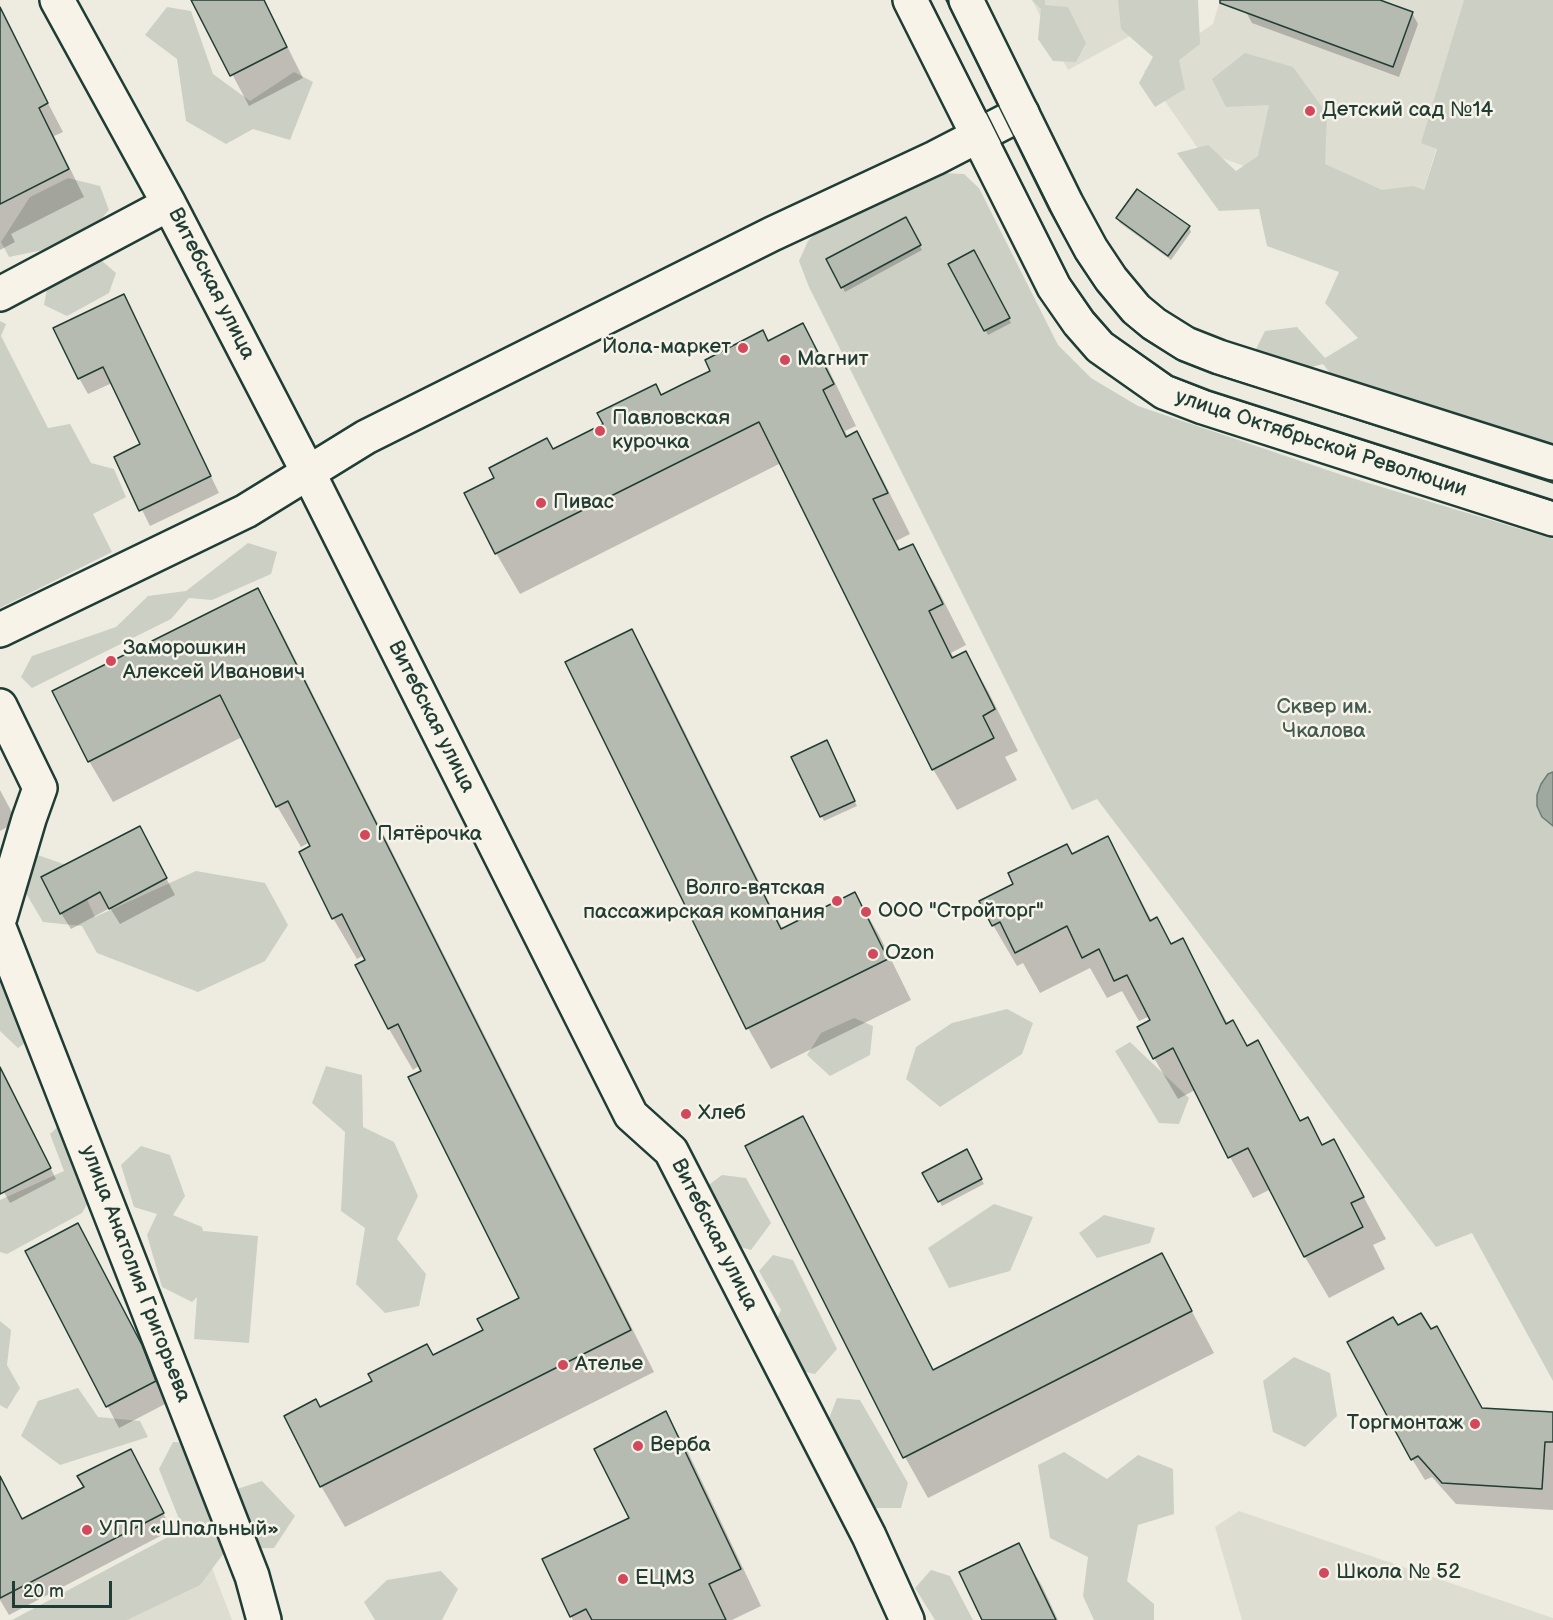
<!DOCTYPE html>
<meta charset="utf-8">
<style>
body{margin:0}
#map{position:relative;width:1553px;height:1620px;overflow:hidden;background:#eeece1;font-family:"Balsamiq Sans",sans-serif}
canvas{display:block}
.scale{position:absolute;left:12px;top:1581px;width:100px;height:27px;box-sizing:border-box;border:3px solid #1f3d34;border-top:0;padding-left:8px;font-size:18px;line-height:21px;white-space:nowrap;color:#1f3d34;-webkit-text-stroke:4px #f7f3e8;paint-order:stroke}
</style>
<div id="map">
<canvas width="1553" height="1620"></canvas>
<div class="scale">20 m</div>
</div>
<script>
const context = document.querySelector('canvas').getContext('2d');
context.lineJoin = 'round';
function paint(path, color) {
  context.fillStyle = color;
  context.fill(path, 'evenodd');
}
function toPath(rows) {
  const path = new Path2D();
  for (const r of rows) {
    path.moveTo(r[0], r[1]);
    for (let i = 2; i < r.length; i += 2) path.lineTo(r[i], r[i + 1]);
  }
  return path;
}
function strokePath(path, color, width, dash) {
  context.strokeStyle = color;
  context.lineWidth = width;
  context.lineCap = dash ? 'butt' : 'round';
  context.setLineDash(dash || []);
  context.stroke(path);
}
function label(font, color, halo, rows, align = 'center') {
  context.font = font + ' "Balsamiq Sans",sans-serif';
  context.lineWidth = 5;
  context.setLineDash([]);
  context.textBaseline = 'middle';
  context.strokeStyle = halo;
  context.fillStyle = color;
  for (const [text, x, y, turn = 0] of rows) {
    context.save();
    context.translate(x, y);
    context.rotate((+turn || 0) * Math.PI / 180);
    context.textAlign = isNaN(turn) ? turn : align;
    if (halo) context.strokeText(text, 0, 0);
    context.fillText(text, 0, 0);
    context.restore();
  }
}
paint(toPath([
 [1032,0,1192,0,1192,2,1068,70],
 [1220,0,1481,0,1413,226,1199,150,1144,71,1213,24],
 [1239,1511,1553,1618,1553,1620,1242,1620,1215,1527],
 [212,1568,232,1620,107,1620]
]), '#ddddd2');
paint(toPath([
 [1032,0,1045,0,1045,5,1068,7,1086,43,1076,62,1053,61,1038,39,1041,9],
 [1118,0,1198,0,1200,44,1179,60,1185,89,1155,107,1139,83,1153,57,1121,29],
 [1464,0,1553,0,1553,460,1340,386,1323,364,1274,377,1254,353,1265,331,1297,327,1325,358,1358,338,1325,303,1339,272,1267,246,1259,209,1219,211,1177,153,1208,145,1236,171,1258,156,1269,105,1226,107,1212,79,1245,53,1293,67,1327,114,1325,164,1382,190,1413,186,1424,190,1437,149,1421,143],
 [167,7,191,11,213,74,250,101,294,72,313,82,290,140,253,129,226,144,186,121,177,59,145,35],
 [942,173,964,174,979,188,1058,345,1091,378,1138,406,1342,475,1553,539,1553,1381,1472,1233,1436,1247,1097,799,1072,810,1035,739,809,287,799,261,808,241,824,225],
 [68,178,100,186,109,210,81,242,9,257,1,242,30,197],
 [95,255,116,273,109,293,67,316,44,305,49,278],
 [0,321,6,324,1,336,48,428,70,424,91,463,114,469,126,497,93,514,112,552,0,608],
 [248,543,277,552,271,574,212,600,189,598,171,619,32,688,21,677,32,656,116,627,148,596,186,591],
 [32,853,72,867,95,917,196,871,265,883,288,925,265,961,198,992,97,953,82,926,43,922,18,880],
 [0,970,35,1036,18,1048,0,1031],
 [1007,1009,1033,1023,1022,1054,940,1107,906,1079,916,1047,952,1023],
 [854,1018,873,1026,870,1055,830,1076,807,1055,821,1033],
 [1130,1042,1189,1098,1179,1124,1159,1123,1115,1051],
 [326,1066,362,1075,363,1127,394,1142,418,1196,397,1239,426,1274,419,1306,385,1313,356,1284,365,1228,341,1211,345,1132,312,1103],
 [67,1118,104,1175,82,1213,7,1254,0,1252,0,1200,64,1171,50,1134],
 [141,1146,170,1155,185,1196,173,1215,202,1227,203,1231,258,1236,249,1343,194,1339,197,1297,192,1302,162,1287,147,1235,157,1214,134,1207,121,1165],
 [722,1175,746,1178,771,1223,751,1250,725,1243,702,1190],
 [994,1204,1033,1217,1010,1271,949,1288,928,1248],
 [1104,1215,1155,1228,1150,1243,1097,1258,1079,1233],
 [773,1255,793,1260,837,1349,815,1374,787,1368,769,1334,781,1310,759,1271],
 [0,1321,11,1330,7,1365,20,1388,7,1409,0,1405],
 [1294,1357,1330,1373,1337,1416,1305,1447,1273,1432,1263,1381],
 [78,1388,98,1417,140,1421,148,1437,60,1465,21,1436,38,1401],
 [837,1398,860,1400,908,1483,901,1508,874,1508,828,1421],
 [173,1442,208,1444,218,1495,262,1481,295,1516,274,1548,227,1549,200,1585,127,1620,12,1620,183,1529,159,1469],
 [1064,1452,1107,1479,1138,1455,1173,1469,1174,1514,1138,1525,1127,1581,1154,1604,1154,1620,1094,1620,1083,1596,1088,1557,1050,1538,1038,1465],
 [931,1570,950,1576,973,1620,935,1620,915,1588],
 [441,1571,458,1589,442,1620,375,1620,364,1602,387,1580]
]), '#cccfc4');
const water = toPath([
 [1553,772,1553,826,1542,817,1537,806,1537,795,1541,784,1548,774,1553,772]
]);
paint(water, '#9fa99f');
strokePath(water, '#6c7e74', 1.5);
paint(toPath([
 [193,0,264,0,303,78,249,106],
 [1232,0,1376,0,1412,13,1418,24,1399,77,1252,23,1246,12],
 [9,28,63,132,54,136,84,197,11,234,15,242,0,250,0,29],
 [905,219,922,250,845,292,828,260],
 [1117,219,1189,227,1191,232,1171,260,1120,223],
 [974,252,1011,323,988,335,950,264],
 [124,296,219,493,150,526,116,457,142,445,112,383,88,394,79,378],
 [803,325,827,366,856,426,845,431,848,438,857,433,880,474,910,534,896,541,901,551,912,546,936,586,966,645,951,653,954,658,966,652,989,693,1018,751,1005,757,1017,780,957,810,933,769,781,463,520,594,496,553,553,451],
 [258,590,281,631,654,1372,345,1527,321,1486,286,1417,320,1409,485,1331,521,1298,423,1071,420,1065,413,1070,389,1029,357,965,367,960,364,955,357,959,333,918,310,842,301,847,277,806,242,737,113,802,89,761],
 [632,631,655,672,783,930,855,894,879,935,911,1000,771,1069,748,1028,567,662],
 [829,746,857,806,824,821,793,757],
 [0,790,17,822,0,831],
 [1107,838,1152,921,1171,945,1182,940,1228,1024,1247,1047,1258,1042,1301,1122,1323,1146,1334,1141,1386,1239,1373,1245,1385,1269,1329,1298,1305,1257,1271,1189,1253,1198,1230,1157,1195,1090,1178,1099,1154,1058,1152,1021,1150,1016,1139,1021,1122,991,1107,998,1090,968,1040,993,1023,963,1017,966,993,925,1072,856],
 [148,844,175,895,120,924,110,908,71,929,61,913],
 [0,1069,56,1179,10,1203,0,1185],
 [803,1118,826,1159,934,1371,1162,1255,1214,1353,928,1498,905,1457,747,1147],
 [966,1151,984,1184,942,1206,924,1173],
 [90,1246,154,1368,167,1403,119,1428,27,1251],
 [1398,1327,1481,1410,1553,1414,1553,1510,1456,1504,1432,1477,1425,1480,1412,1459],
 [666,1413,687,1450,761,1606,732,1620,573,1620,571,1616,631,1518],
 [139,1467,172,1530,9,1615,0,1600,0,1518,22,1521],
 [1018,1545,1042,1586,1058,1620,984,1620]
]), '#0003');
const building = toPath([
 [191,0,264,0,287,47,230,76,191,0],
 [1220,0,1380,0,1413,12,1393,67,1220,3,1220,0],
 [0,7,48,103,39,108,69,169,0,204,0,7],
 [1137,189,1190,226,1168,256,1116,218,1137,189],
 [906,217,921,245,841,288,826,259,906,217],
 [974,250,1010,318,984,331,948,264,974,250],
 [124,294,211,476,139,511,114,457,140,444,103,367,78,379,53,328,124,294],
 [803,323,834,384,823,390,846,437,857,431,888,493,873,499,899,550,913,544,943,604,929,611,952,658,966,651,995,709,983,716,994,738,932,770,759,422,495,554,464,493,494,478,489,468,547,438,553,449,603,424,597,413,656,384,661,395,685,383,710,371,705,360,763,330,768,341,803,323],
 [258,588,631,1330,320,1487,284,1416,316,1399,320,1407,372,1381,368,1374,427,1344,433,1355,483,1330,477,1319,519,1298,408,1077,421,1071,398,1024,388,1029,355,965,365,960,342,914,332,919,299,852,310,846,288,801,276,807,220,695,88,762,52,691,258,588],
 [632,629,781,929,855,892,888,959,746,1029,565,662,632,629],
 [827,740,855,801,820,817,791,757,827,740],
 [140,826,167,878,109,909,100,892,60,914,41,877,140,826],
 [1108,836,1150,921,1157,917,1171,944,1183,938,1226,1024,1233,1020,1247,1046,1258,1040,1300,1121,1308,1117,1322,1145,1334,1139,1364,1197,1351,1203,1363,1227,1304,1257,1248,1148,1228,1158,1173,1048,1153,1059,1137,1027,1150,1020,1127,975,1114,981,1099,949,1082,958,1067,926,1015,953,1000,922,992,926,979,901,1013,884,1008,873,1067,844,1072,854,1108,836],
 [0,1067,51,1168,0,1194,0,1067],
 [803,1116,933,1370,1162,1253,1192,1311,903,1458,745,1146,803,1116],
 [967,1149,982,1179,938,1202,922,1173,967,1149],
 [78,1223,142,1345,156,1381,106,1407,25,1251,78,1223],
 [1421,1313,1431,1329,1437,1326,1482,1408,1553,1412,1553,1442,1545,1442,1542,1489,1442,1483,1418,1456,1411,1460,1347,1342,1393,1317,1398,1325,1421,1313],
 [666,1411,741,1569,709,1584,726,1620,592,1620,586,1609,570,1617,542,1559,629,1518,594,1449,666,1411],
 [131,1449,164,1513,0,1598,0,1476,22,1519,84,1487,77,1476,131,1449],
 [1019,1543,1056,1620,982,1620,959,1572,1019,1543]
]);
paint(building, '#b5bbb0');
strokePath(building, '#1f3d34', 1.5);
const minor = toPath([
 [57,0,169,204,309,474,631,1115,671,1151,869,1536,907,1620],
 [0,294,169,204],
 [0,706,40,788,29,819,0,917],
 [0,930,252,1576,264,1620]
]);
const tertiary = toPath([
 [0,630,246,511,366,437,772,234,935,158,1022,113]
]);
const secondary = toPath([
 [910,0,1054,287,1079,323,1100,347,1164,392,1203,407,1553,519],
 [966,0,1066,203,1091,249,1111,279,1136,309,1154,324,1186,344,1219,357,1553,463]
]);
strokePath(minor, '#1f3d34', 38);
strokePath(tertiary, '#1f3d34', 38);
strokePath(secondary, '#1f3d34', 38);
strokePath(minor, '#f7f3e8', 33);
strokePath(tertiary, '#f7f3e8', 33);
strokePath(secondary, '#f7f3e8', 33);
strokePath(toPath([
 [930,0,1069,278,1093,313,1112,334,1171,376,1209,391,1553,501],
 [946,0,1051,211,1076,259,1097,290,1124,322,1144,338,1178,360,1212,373,1553,483]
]), '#1f3d34', 1.5);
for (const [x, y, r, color] of [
 [1310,111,6,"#d1495b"],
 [743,348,6,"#d1495b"],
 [785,360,6,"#d1495b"],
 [600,431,6,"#d1495b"],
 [541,503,6,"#d1495b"],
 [111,661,6,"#d1495b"],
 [365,835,6,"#d1495b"],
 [837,901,6,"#d1495b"],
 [866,912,6,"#d1495b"],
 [873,954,6,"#d1495b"],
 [686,1114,6,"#d1495b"],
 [563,1365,6,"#d1495b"],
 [1475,1424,6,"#d1495b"],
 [638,1446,6,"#d1495b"],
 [87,1530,6,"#d1495b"],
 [1324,1573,6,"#d1495b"],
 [623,1579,6,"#d1495b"]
]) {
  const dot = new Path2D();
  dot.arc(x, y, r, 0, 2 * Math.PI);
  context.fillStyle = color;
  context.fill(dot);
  strokePath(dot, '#f7f3e8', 2);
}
label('21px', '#1f3d34', '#f7f3e8', [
 ["Детский сад №14",1322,111],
 ["Йола-маркет",731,348,"right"],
 ["Магнит",797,360],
 ["Павловская",612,419],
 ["курочка",612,443],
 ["Пивас",553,503],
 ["Заморошкин",123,649],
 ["Алексей Иванович",123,673],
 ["Пятёрочка",377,835],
 ["Волго-вятская",825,889,"right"],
 ["пассажирская компания",825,913,"right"],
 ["ООО \"Стройторг\"",878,912],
 ["Ozon",885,954],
 ["Хлеб",698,1114],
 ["Ателье",575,1365],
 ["Торгмонтаж",1463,1424,"right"],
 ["Верба",650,1446],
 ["УПП «Шпальный»",99,1530],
 ["Школа № 52",1336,1573],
 ["ЕЦМЗ",635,1579]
], 'left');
label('21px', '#1f3d34', '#f7f3e8', [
 ["Витебская улица",211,284,63],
 ["улица Октябрьской Революции",1321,444,18],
 ["Витебская улица",431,717,63],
 ["Витебская улица",714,1235,63],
 ["улица Анатолия Григорьева",135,1274,69]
]);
label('21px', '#425a51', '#f7f3e8', [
 ["Сквер им.",1324,708],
 ["Чкалова",1324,732]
]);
</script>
